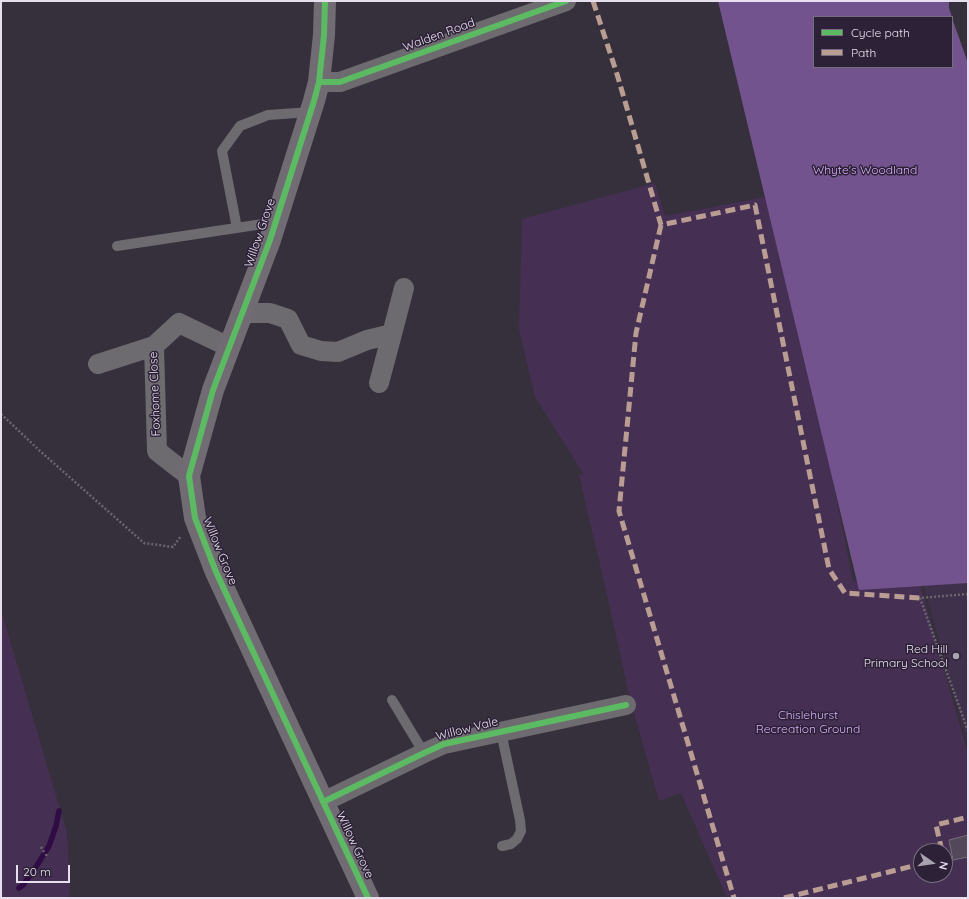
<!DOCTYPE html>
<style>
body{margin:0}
#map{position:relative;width:969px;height:899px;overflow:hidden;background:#36303c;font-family:Quicksand,sans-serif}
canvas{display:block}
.frame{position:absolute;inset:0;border:2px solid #e7dfee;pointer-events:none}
.legend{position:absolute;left:813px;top:16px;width:140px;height:52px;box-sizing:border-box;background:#2d2137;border:1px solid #776d80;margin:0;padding:5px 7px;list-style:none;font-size:12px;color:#e7dfee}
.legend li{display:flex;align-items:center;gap:8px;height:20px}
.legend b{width:20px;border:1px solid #776d80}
.north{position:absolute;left:913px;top:843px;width:40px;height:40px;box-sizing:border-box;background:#2d2137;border:1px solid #776d80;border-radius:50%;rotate:103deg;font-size:11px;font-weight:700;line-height:16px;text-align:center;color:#e7dfee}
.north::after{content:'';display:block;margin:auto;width:14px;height:18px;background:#a9a2b0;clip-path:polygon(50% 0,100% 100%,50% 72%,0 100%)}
.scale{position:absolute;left:16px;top:865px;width:54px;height:18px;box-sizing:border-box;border:2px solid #e7dfee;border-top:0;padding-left:5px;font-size:12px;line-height:14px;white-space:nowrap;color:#e7dfee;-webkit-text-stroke:3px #2d2137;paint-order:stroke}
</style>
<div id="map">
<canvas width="969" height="899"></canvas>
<div class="frame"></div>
<ul class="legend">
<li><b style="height:5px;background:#5cba63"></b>Cycle path</li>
<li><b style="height:5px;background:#b99d93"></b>Path</li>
</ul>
<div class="north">N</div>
<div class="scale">20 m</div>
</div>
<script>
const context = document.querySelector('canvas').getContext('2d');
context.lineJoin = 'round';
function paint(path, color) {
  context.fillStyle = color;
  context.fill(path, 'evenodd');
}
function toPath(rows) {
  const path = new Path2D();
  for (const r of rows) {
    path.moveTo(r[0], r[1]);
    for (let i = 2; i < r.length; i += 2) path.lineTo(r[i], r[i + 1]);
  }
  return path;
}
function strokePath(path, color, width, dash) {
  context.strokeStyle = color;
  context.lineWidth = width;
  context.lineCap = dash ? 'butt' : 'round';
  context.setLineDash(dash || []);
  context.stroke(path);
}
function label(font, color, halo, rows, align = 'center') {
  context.font = font + ' Quicksand,sans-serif';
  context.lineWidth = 3;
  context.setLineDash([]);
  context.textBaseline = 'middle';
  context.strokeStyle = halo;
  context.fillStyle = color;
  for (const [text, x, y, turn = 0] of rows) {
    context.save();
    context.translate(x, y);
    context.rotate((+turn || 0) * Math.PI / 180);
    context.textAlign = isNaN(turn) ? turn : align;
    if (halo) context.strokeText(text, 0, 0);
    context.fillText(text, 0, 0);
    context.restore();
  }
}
paint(toPath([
 [919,568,968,568,968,745]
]), '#3f304b');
paint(toPath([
 [655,183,665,216,776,195,853,582,917,574,968,754,968,898,727,898,681,793,659,801,629,695,609,603,579,475,583,473,535,397,519,329,522,219],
 [921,851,945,851,945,875,921,875],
 [1,610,67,833,70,898,1,898]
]), '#453054');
paint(toPath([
 [718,1,949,1,949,8,952,17,814,17,814,67,952,67,952,18,968,63,968,583,859,590]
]), '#73538d');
strokePath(toPath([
 [19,888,23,885,34,870,49,846,56,826,59,811]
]), '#300c44', 5.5);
const building = toPath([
 [968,835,968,857,953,860,949,840,968,835]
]);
paint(building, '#524859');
strokePath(building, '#746e79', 1);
strokePath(toPath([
 [1,414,40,451,144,543,173,547,181,536],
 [968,594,920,598,968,731],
 [41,847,44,852],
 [46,854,47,858]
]), '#6a666d', 2.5, [2, 2]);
strokePath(toPath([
 [237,228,222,151,240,126,268,115,311,112],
 [117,246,276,222],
 [392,700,424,753],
 [501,732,520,820,521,831,517,839,511,844,502,846]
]), '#6d6a70', 10);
strokePath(toPath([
 [319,82,340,82,566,1],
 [242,313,270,313,288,319,301,345,321,351,338,352,367,340,392,334,404,288],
 [98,364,154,346],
 [379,383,392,334],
 [189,476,157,451,154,346,179,323,229,347],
 [323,802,424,753,444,744,626,705]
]), '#6d6a70', 20);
strokePath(toPath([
 [325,1,324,35,319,82,314,101,270,240,213,390,189,476,195,518,216,572,368,898]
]), '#716c73', 22);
strokePath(toPath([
 [593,1,617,74,661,225,755,205,829,569,845,593,920,598],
 [661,225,636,333,619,511,734,898],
 [942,851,936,825,968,817],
 [784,898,921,864]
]), '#b99d93', 5, [10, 5]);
strokePath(toPath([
 [325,1,324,35,319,82,314,101,270,240,213,390,189,476,195,518,216,572,368,898],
 [319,82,340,82,566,1],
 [323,802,424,753,444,744,626,705]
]), '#5cba63', 6);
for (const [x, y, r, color] of [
 [956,656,4,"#a9a2b0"]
]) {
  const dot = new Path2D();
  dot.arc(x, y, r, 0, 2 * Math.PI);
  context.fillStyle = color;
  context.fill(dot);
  strokePath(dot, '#2d2137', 1.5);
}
label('12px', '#e7dfee', '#2d2137', [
 ["Walden Road",439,35,-20],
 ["Willow Grove",260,233,-71],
 ["Foxhome Close",155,394,-92],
 ["Willow Grove",220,551,68],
 ["Willow Vale",467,729,-14],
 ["Willow Grove",355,845,65]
]);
label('12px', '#d8aff9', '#2d2137', [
 ["Whyte's Woodland",865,170],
 ["Chislehurst",808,715],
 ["Recreation Ground",808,729]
]);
label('12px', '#e7dfee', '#2d2137', [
 ["Red Hill",948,649],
 ["Primary School",948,663]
], 'right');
</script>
